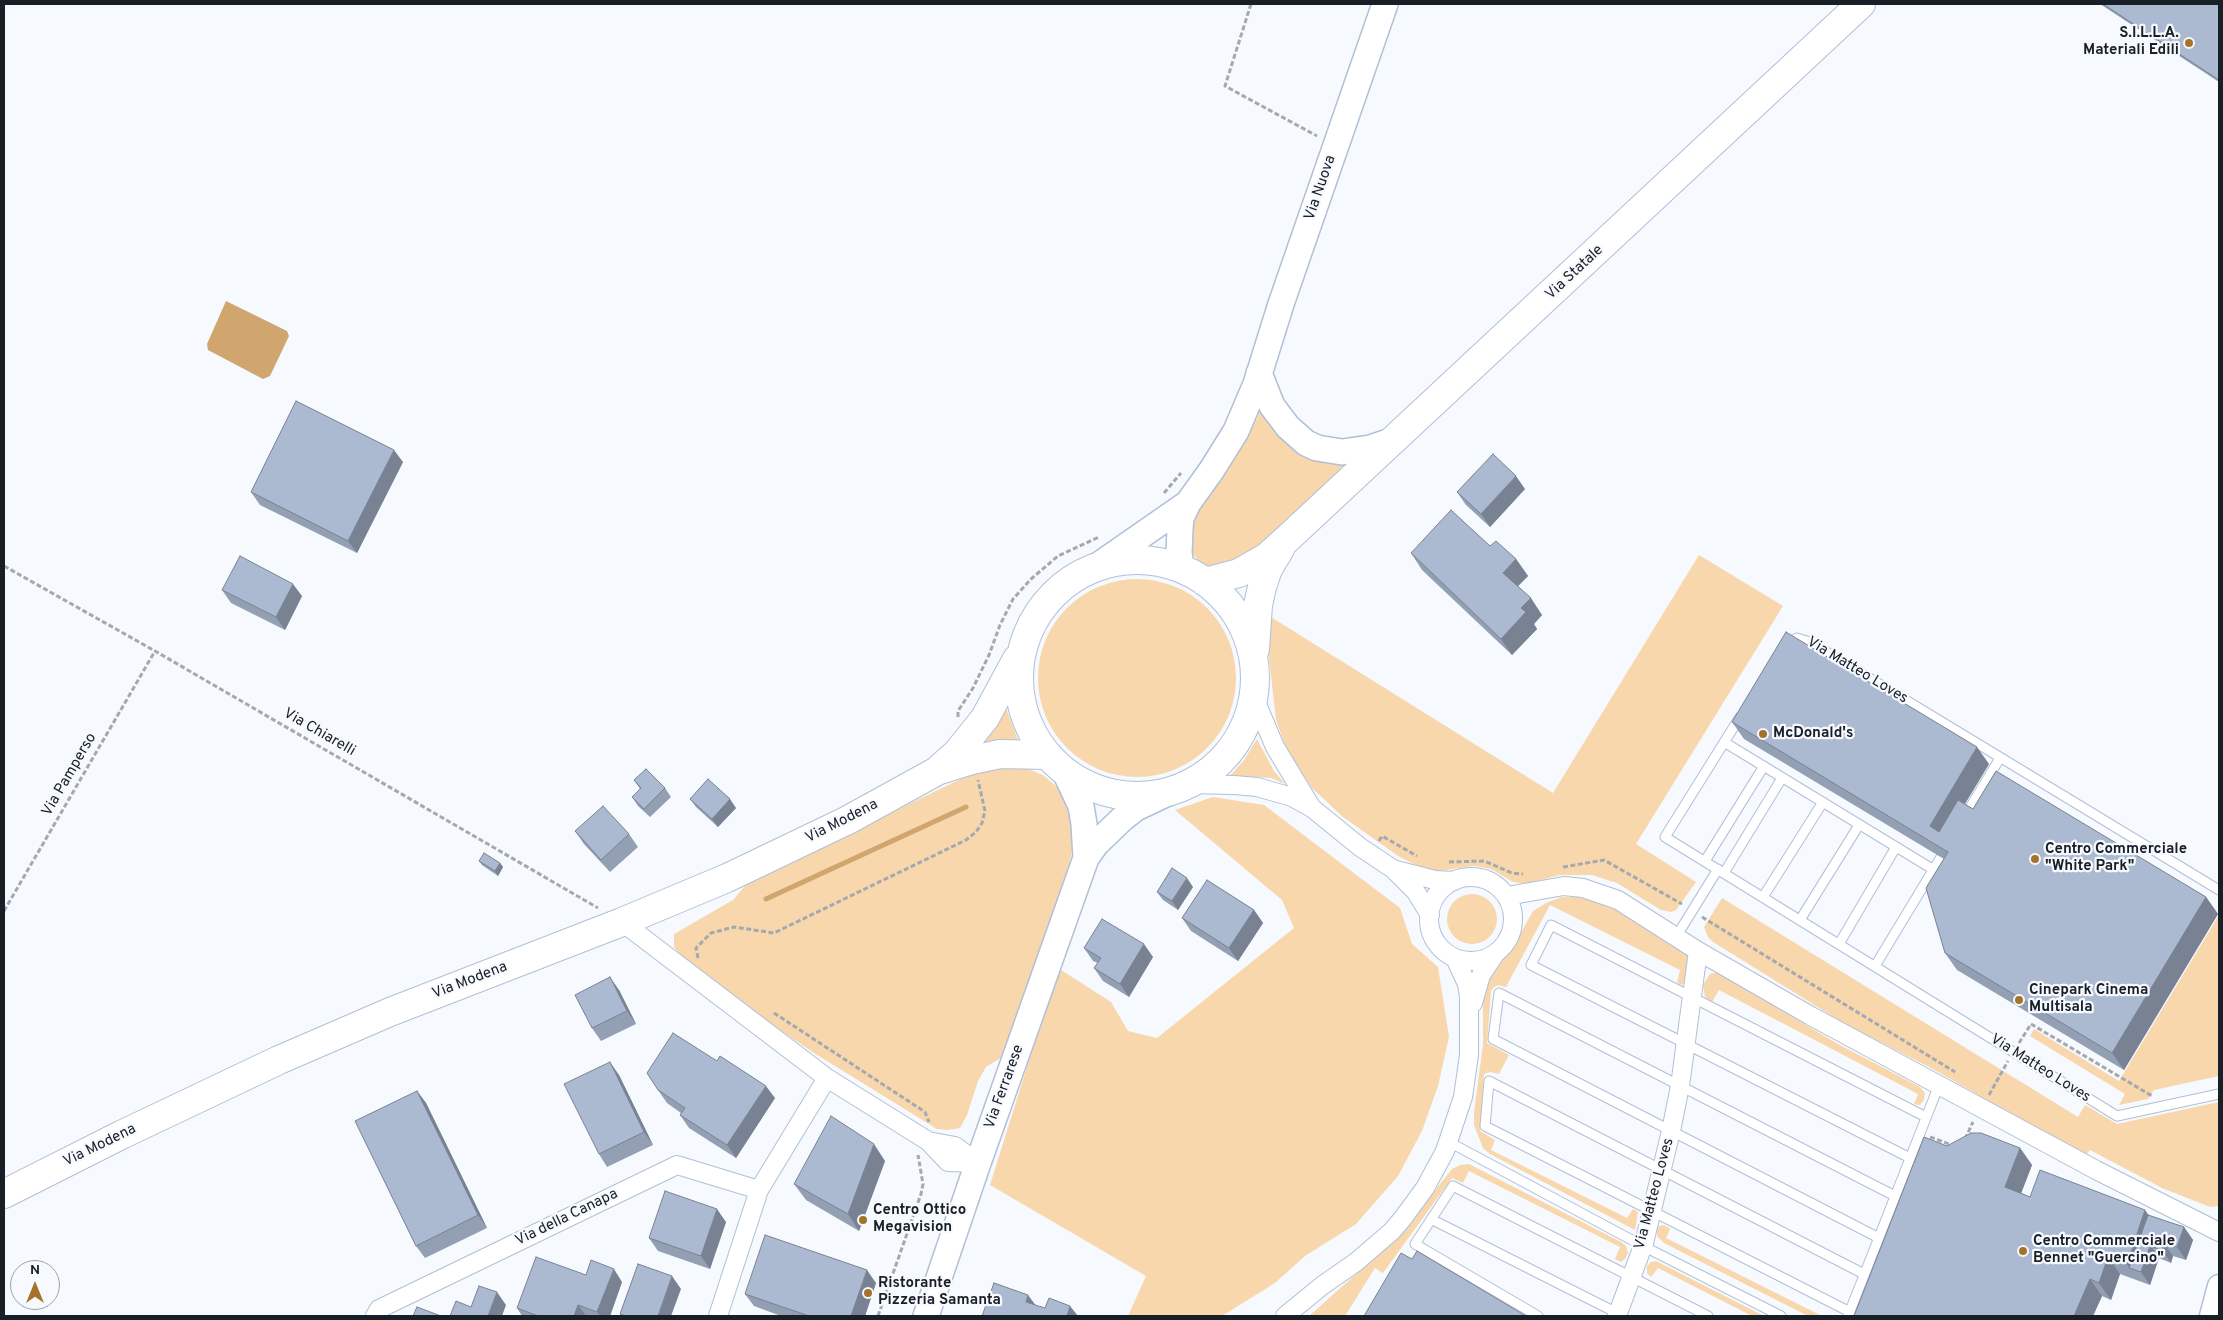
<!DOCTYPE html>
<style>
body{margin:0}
#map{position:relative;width:2223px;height:1320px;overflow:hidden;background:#f6f9fe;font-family:Overpass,sans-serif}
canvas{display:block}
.frame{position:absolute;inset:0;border:5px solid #191f27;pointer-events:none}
.north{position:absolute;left:10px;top:1260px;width:50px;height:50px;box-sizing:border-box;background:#f6f9fe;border:1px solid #9ea2a8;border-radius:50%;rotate:0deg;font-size:14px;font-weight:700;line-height:20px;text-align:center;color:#191f27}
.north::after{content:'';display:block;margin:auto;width:18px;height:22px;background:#a47228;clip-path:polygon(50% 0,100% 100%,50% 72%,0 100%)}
</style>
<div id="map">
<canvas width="2223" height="1320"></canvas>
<div class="frame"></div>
<div class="north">N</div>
</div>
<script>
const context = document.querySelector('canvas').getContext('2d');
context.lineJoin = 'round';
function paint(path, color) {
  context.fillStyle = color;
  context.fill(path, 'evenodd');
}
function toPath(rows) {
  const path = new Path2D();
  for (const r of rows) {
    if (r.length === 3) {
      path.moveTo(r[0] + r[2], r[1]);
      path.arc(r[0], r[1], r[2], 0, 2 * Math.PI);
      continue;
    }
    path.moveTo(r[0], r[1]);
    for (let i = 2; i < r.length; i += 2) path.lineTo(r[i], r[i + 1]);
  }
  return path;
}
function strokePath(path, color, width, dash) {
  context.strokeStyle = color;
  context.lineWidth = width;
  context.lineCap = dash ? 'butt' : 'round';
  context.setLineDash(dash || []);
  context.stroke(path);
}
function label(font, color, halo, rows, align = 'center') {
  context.font = font + ' Overpass,sans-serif';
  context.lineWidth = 4.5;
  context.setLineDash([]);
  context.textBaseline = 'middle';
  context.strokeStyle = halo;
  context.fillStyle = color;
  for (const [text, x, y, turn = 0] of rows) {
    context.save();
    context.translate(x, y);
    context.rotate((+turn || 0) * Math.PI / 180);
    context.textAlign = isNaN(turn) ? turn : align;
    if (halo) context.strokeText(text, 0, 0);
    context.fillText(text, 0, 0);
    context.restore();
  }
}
paint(toPath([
 [1262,408,1350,460,1247,558,1217,569,1208,567,1200,563,1193,554,1189,545,1191,528,1199,510,1249,434],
 [1699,555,1783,606,1636,844,1696,882,1676,910,1671,912,1661,910,1617,883,1592,875,1560,875,1525,884,1513,882,1493,870,1482,867,1472,866,1440,871,1420,867,1398,856,1343,817,1312,788,1288,753,1276,720,1267,640,1266,614,1553,793],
 [1137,678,99],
 [1005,705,1019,743,976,745],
 [1257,739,1274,771,1285,784,1271,778,1230,776,1244,760],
 [1019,765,1043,775,1063,792,1072,814,1074,836,1071,857,1064,885,1007,1054,986,1067,978,1081,967,1115,960,1128,948,1130,937,1129,814,1053,743,1005,680,955,674,947,674,934,733,900,750,880,965,777,993,767],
 [1213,797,1264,805,1400,908,1412,944,1438,967,1449,1037,1438,1086,1422,1131,1398,1176,1356,1224,1305,1256,1275,1283,1222,1316,1128,1316,1146,1276,990,1185,1058,968,1111,1002,1128,1031,1157,1038,1294,928,1282,900,1175,810],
 [1472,919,25],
 [1562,897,1578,897,1610,905,1691,955,1687,980,1682,985,1677,983,1680,970,1550,905,1506,987,1498,985,1494,987,1491,991,1487,1043,1509,1055,1499,1074,1490,1072,1484,1074,1480,1131,1495,1140,1491,1150,1627,1218,1633,1209,1638,1212,1635,1230,1490,1154,1483,1148,1474,1125,1474,1112,1483,1045,1483,992,1493,968,1515,943,1533,911,1546,903],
 [1722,898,2078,1117,2085,1105,2117,1124,2219,1102,2219,1206,2210,1207,2162,1188,2090,1150,2086,1155,1997,1108,1975,1093,1931,1068,1845,1024,1713,942,1708,937,1704,927],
 [2219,915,2219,1076,2154,1090,2148,1099,2119,1105,2125,1094,2030,1036,2034,1029,2119,1081],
 [1717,972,1838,1044,1920,1087,1925,1093,1924,1100,1920,1105,1914,1104,1918,1094,1719,990,1712,1002,1705,997,1703,985,1710,974],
 [1469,1164,1621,1242,1626,1246,1628,1253,1625,1259,1621,1262,1615,1259,1620,1247,1469,1171,1463,1183,1452,1178,1383,1273,1375,1268,1345,1316,1309,1316,1399,1236,1452,1169,1460,1165],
 [1664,1225,1670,1229,1666,1238,1822,1316,1808,1316,1664,1243,1657,1236,1657,1231,1659,1226],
 [1656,1261,1764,1316,1752,1316,1658,1268,1651,1277,1647,1273,1647,1266,1651,1262]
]), '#f8d7ad');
paint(toPath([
 [226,301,287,331,289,336,270,376,263,379,208,350,207,344]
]), '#d0a56e');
strokePath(toPath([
 [766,899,966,807]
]), '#d0a56e', 5);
const service = toPath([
 [1788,643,1797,638,1810,642,2219,890],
 [1740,717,1665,837,2117,1116,2219,1094],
 [1724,742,1934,870],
 [1965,816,2000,758],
 [1705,861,1764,766],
 [1724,873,1782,778],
 [1763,897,1823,802],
 [1800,920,1859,825],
 [1676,937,1718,869],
 [1839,944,1896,847],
 [1875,966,1947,847],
 [1449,1142,1643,1246,1781,1316],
 [1910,1158,1531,965,1551,925,1926,1117],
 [1431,1219,1621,1315],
 [1879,1238,1493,1039,1499,993,1895,1196],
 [1850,1312,1485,1126,1489,1081,1864,1274],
 [1538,1316,1415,1244,1453,1186,1708,1316],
 [1848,1316,1939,1085]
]);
const minor = toPath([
 [1253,695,1275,747,1310,805],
 [1188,784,1234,785,1257,787,1292,797,1312,808,1360,847,1393,869,1416,892,1430,915],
 [1396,870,1435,880,1454,881],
 [1471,919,42],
 [1507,896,1564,886,1583,888,1618,900,1698,951,1811,1016,2096,1170,2219,1232],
 [622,922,827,1078,928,1141,948,1162,978,1163],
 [1473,1003,1481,975,1495,954],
 [928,1141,955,1146,978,1163],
 [375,1316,379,1309,677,1165,759,1190],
 [718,1316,759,1190,827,1078],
 [1285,1316,1323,1285,1356,1262,1392,1231,1403,1218,1425,1188,1445,1151,1463,1097,1469,1055,1469,997,1467,984,1455,958],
 [1617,1316,1644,1243,1671,1131,1680,1086,1698,951]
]);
const tertiary = toPath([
 [2211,1316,2219,1286]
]);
const secondary = toPath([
 [1259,373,1272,406,1288,427,1306,443,1317,448,1342,452,1370,448,1394,440],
 [1096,567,1188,503,1211,471,1236,431,1256,384,1281,304,1385,4],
 [1182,569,1179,554,1180,529,1181,518,1188,503],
 [1065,772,1081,806,1084,824,1086,858],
 [926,1316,978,1163,1086,858,1096,844,1122,819,1136,808,1172,791]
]);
const primary = toPath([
 [1137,678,118],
 [1205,582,1239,573,1267,557,1287,539,1861,4],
 [1255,649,1258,605,1262,587,1268,569,1280,549],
 [940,768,957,753,985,718,1017,659],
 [4,1194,121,1135,279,1060,390,1012,622,922,727,878,848,820,937,771,972,760,1000,754,1048,755]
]);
strokePath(service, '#b0c0d7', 11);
strokePath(minor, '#b0c0d7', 20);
strokePath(tertiary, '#b0c0d7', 25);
strokePath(secondary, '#b0c0d7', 28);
strokePath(primary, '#b0c0d7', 30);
strokePath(toPath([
 [1251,4,1225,86,1317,136],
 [1164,493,1181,473],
 [4,566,155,651,598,908],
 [958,717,958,711,973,688,989,655,1000,625,1013,599,1031,579,1058,556,1099,537],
 [1379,841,1382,836,1417,856],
 [1449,862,1484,861,1512,873,1523,874],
 [1563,867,1604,860,1682,904],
 [4,911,155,651],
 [1702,917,1955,1072],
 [698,958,696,948,711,933,734,927,774,933,966,840,976,832,982,823,985,811,978,780],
 [774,1013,925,1112,929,1122],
 [2019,1043,2031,1024,2152,1096],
 [1989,1095,2008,1061],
 [1930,1137,1952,1145],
 [1965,1139,1973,1122],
 [878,1316,921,1194,923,1184,918,1155]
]), '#a5a9af', 3, [5, 2.5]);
strokePath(service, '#fff', 9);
strokePath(minor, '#fff', 18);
strokePath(tertiary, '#fff', 22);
strokePath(secondary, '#fff', 25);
strokePath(primary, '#fff', 28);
paint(toPath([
 [2100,4,2219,4,2219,82],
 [403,462,357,553,260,505,251,492],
 [1525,489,1490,527,1466,505,1457,492],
 [1490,546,1516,559,1528,576,1518,586,1542,615,1534,624,1537,629,1512,655,1422,570,1411,553],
 [222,590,302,596,285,630,231,603],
 [1732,722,1989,764,1965,804,1973,809,2206,897,2218,914,2124,1070,1957,970,1945,953,1944,859,1744,739],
 [634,780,665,788,671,797,650,817,638,806,632,797,640,789],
 [690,799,736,808,718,827,696,807],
 [575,831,629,834,638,847,610,872,584,844],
 [479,861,500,863,503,867,498,876,482,865],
 [1193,887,1178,910,1163,900,1157,892],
 [1254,910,1263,923,1238,961,1191,931,1182,918],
 [1084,948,1153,957,1129,997,1103,981,1094,968,1098,963,1093,961],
 [619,990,636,1024,601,1041,592,1028],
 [619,1075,653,1145,607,1167,599,1154],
 [658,1090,775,1098,736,1158,689,1128,680,1115,681,1113,667,1103],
 [417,1091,426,1103,487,1228,425,1258,416,1246],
 [1947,1146,2020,1148,2032,1165,2021,1193,2030,1197,2148,1215,2184,1227,2193,1240,2186,1260,2173,1256,2171,1263,2159,1258,2150,1285,2120,1274,2111,1300,2102,1296,2093,1316,1854,1316],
 [885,1161,859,1231,806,1200,794,1184],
 [726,1222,710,1269,658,1251,649,1238],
 [586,1275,622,1282,610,1316,522,1316,517,1308],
 [876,1283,865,1316,781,1316,754,1306,745,1294]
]), '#93a0b4');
paint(toPath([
 [394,450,403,462,357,553,348,541],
 [1516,476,1525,489,1490,527,1481,514],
 [1516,559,1528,576,1515,589,1503,573],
 [293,584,302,596,285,630,276,617],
 [1531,598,1542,615,1534,624,1537,629,1512,655,1501,639,1521,608],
 [1977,747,1989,764,1941,843,1930,826],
 [730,799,736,808,718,827,712,819],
 [500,863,503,867,498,876,495,871],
 [1187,878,1193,887,1178,910,1172,901],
 [2206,897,2218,914,2124,1070,2112,1053],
 [1254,910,1263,923,1238,961,1229,948],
 [1144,944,1153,957,1129,997,1120,984],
 [610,977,619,990,636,1024,627,1011],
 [610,1062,619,1075,653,1145,644,1132],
 [766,1086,775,1098,736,1158,727,1145],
 [417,1091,426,1103,487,1228,478,1215],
 [874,1144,885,1161,859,1231,848,1214],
 [2020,1148,2032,1165,2017,1204,2005,1187],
 [717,1209,726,1222,710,1269,701,1256],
 [2145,1210,2157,1227,2151,1246,2159,1258,2150,1285,2141,1272,2129,1268,2127,1264],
 [2184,1227,2193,1240,2186,1260,2177,1247],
 [2164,1243,2173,1256,2171,1263,2162,1250],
 [2108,1257,2120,1274,2111,1300,2099,1283],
 [614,1269,622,1282,610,1316,600,1316,597,1312],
 [867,1270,876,1283,865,1316,851,1316],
 [672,1276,681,1289,671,1316,658,1316],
 [2090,1279,2102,1296,2093,1316,2074,1316],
 [497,1292,506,1305,502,1316,488,1316],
 [1028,1295,1037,1307,1026,1302],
 [578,1305,586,1316,574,1316],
 [1070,1306,1078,1316,1067,1316]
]), '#788292');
const building = toPath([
 [2103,4,2219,4,2219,80,2103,4],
 [296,401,394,450,348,541,251,492,296,401],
 [1493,454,1516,476,1481,514,1457,492,1493,454],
 [1451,510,1490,546,1496,541,1516,559,1503,573,1531,598,1521,608,1526,612,1501,639,1411,553,1451,510],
 [240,556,293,584,276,617,222,590,240,556],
 [1786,632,1977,747,1930,826,1939,832,1958,800,1973,809,1996,771,2206,897,2112,1053,1945,953,1926,888,1948,852,1732,722,1786,632],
 [646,769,665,788,644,809,632,797,641,788,634,780,646,769],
 [708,779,730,799,712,819,690,799,708,779],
 [603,806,629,834,601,860,575,831,603,806],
 [484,853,500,863,495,871,479,861,484,853],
 [1172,868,1187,878,1172,901,1157,892,1172,868],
 [1207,880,1254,910,1229,948,1182,918,1207,880],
 [1102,919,1144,944,1120,984,1094,968,1101,958,1084,948,1102,919],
 [610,977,627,1011,592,1028,575,995,610,977],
 [673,1033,717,1061,720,1056,766,1086,727,1145,680,1115,685,1108,658,1090,647,1073,673,1033],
 [610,1062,644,1132,599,1154,564,1084,610,1062],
 [417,1091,478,1215,416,1246,355,1121,417,1091],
 [831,1116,874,1144,848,1214,794,1184,831,1116],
 [1971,1133,1981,1133,2020,1148,2005,1187,2030,1197,2040,1170,2145,1210,2127,1264,2108,1257,2099,1283,2090,1279,2074,1316,1854,1316,1924,1137,1947,1146,1971,1133],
 [665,1191,717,1209,701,1256,649,1238,665,1191],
 [2148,1215,2184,1227,2177,1247,2164,1243,2162,1250,2150,1246,2141,1272,2129,1268,2148,1215],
 [765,1235,867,1270,851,1316,809,1316,745,1294,765,1235],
 [1417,1251,1526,1316,1364,1316,1401,1253,1412,1259,1417,1251],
 [536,1257,586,1275,591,1260,614,1269,597,1312,578,1305,574,1316,538,1316,517,1308,536,1257],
 [638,1264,672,1276,658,1316,626,1316,620,1314,638,1264],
 [994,1283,1028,1295,1026,1302,1045,1308,1049,1298,1070,1306,1067,1316,982,1316,994,1283],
 [479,1286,497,1292,488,1316,450,1316,456,1301,471,1307,479,1286],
 [417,1307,441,1316,413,1316,417,1307]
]);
paint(building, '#abbad1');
strokePath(building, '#788292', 1);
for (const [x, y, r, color] of [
 [2189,43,5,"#a47228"],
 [1763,734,5,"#a47228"],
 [2035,859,5,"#a47228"],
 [2019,1000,5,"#a47228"],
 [863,1220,5,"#a47228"],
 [2023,1251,5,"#a47228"],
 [868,1293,5,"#a47228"]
]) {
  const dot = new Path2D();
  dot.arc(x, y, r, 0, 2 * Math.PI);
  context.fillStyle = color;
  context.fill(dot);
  strokePath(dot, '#f6f9fe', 2);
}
label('bold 15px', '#191f27', '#f6f9fe', [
 ["S.I.L.L.A.",2179,34,"right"],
 ["Materiali Edili",2179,51,"right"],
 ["McDonald's",1773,734],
 ["Centro Commerciale",2045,850],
 ["\"White Park\"",2045,867],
 ["Cinepark Cinema",2029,991],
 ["Multisala",2029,1008],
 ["Centro Ottico",873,1211],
 ["Megavision",873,1228],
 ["Centro Commerciale",2033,1242],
 ["Bennet \"Guercino\"",2033,1259],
 ["Ristorante",878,1284],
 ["Pizzeria Samanta",878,1301]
], 'left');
label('15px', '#191f27', '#f6f9fe', [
 ["Via Nuova",1321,188,-71],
 ["Via Statale",1575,273,-43],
 ["Via Matteo Loves",1857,671,31],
 ["Via Chiarelli",319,733,30],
 ["Via Pamperso",70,775,-60],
 ["Via Modena",842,822,-27],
 ["Via Modena",470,981,-21],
 ["Via Matteo Loves",2040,1069,32],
 ["Via Ferrarese",1005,1087,-70],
 ["Via Modena",100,1146,-26],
 ["Via Matteo Loves",1655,1194,-75],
 ["Via della Canapa",567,1218,-26]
]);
</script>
